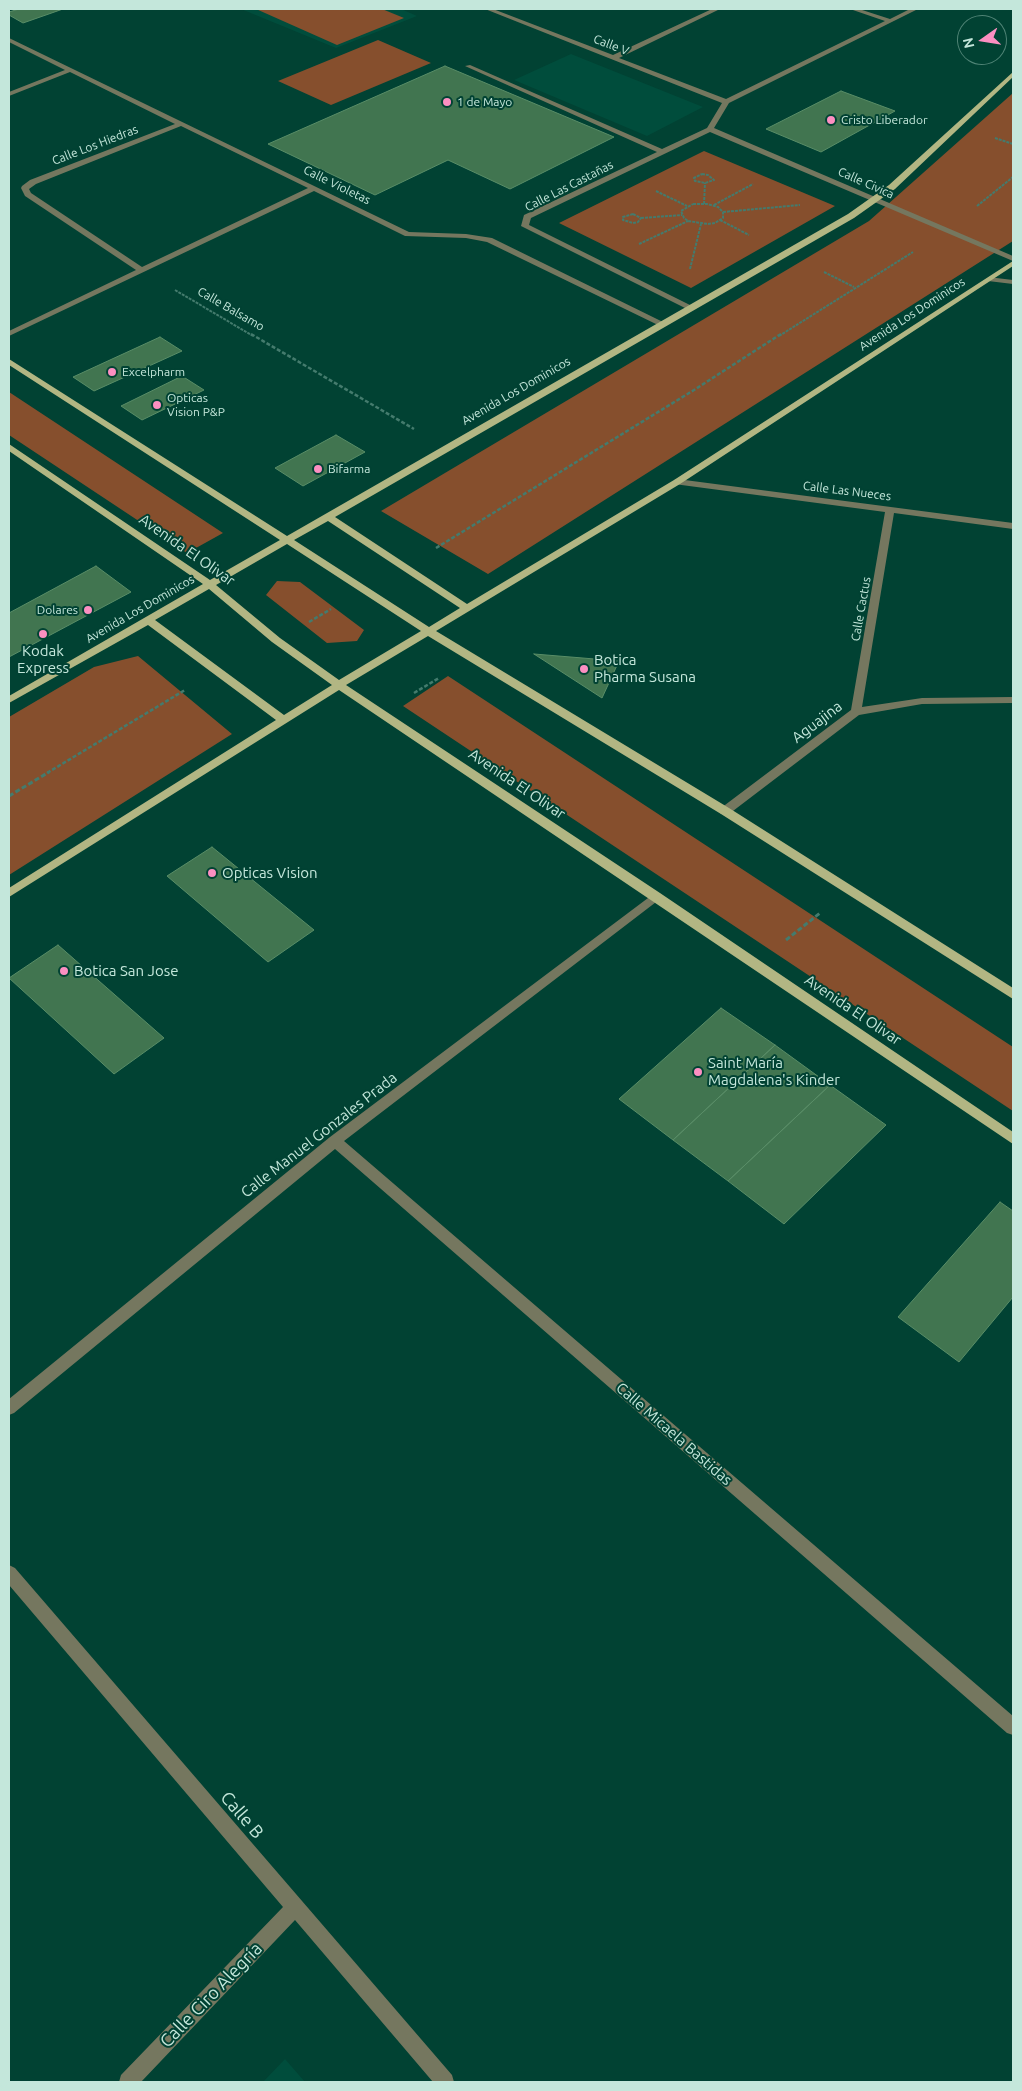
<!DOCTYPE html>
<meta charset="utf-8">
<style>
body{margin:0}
#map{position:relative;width:1022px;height:2091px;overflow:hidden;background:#014233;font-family:Ubuntu,sans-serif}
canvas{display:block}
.frame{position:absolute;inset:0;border:10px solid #c4e7db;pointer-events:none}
.north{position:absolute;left:957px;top:15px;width:50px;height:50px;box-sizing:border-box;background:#014233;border:1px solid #4f8476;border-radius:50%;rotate:257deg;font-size:14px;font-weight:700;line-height:20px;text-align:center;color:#c4e7db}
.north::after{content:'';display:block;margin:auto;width:18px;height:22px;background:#fc8fc1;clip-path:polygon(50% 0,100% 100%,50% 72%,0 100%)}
</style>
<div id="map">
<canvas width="1022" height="2091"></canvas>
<div class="frame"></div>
<div class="north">N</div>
</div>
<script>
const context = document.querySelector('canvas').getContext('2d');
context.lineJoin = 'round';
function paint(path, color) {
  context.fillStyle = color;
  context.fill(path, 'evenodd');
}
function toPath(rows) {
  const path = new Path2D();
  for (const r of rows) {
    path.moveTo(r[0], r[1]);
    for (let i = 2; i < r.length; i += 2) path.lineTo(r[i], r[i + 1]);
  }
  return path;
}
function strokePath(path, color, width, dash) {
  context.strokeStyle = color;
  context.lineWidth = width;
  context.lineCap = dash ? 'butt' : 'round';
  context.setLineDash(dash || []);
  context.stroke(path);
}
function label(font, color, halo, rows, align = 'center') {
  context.font = font + ' Ubuntu,sans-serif';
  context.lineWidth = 4;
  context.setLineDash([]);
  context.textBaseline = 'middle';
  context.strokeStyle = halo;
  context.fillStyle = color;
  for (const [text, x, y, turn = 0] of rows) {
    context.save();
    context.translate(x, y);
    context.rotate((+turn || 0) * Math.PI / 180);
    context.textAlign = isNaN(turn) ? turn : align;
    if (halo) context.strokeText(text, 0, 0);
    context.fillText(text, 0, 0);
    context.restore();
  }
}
paint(toPath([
 [241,9,401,9,417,16,336,48],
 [571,54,703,107,647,136,514,80],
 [285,2059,305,2082,263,2082]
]), '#004d3c');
paint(toPath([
 [256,9,382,9,404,18,337,45],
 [378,40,431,63,331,105,278,81],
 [1013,93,1013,241,488,574,381,511,869,221],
 [704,151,835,206,691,288,559,223],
 [9,392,223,533,187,553,9,435],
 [277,581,300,582,364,630,357,641,327,643,266,595],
 [138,656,232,734,9,875,9,717,94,667],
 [448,676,1013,1047,1013,1111,403,706]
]), '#864f2d');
const building = toPath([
 [19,9,63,9,23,23,9,15,9,12,19,9],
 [445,66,614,137,510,189,448,160,375,195,268,144,445,66],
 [841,91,895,111,821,152,766,129,841,91],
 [160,337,182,351,94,391,73,377,160,337],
 [182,376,204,390,142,420,121,406,182,376],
 [336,435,365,452,303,486,275,468,336,435],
 [96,566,131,592,9,657,9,613,96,566],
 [534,654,619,661,602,698,534,654],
 [212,847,314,930,268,962,167,876,212,847],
 [58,945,164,1038,114,1074,9,978,58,945],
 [721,1008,775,1045,673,1140,619,1099,721,1008],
 [775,1045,830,1085,728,1181,673,1140,775,1045],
 [830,1085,886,1125,784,1224,728,1181,830,1085],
 [1000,1202,1013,1211,1013,1297,959,1362,898,1317,1000,1202]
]);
paint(building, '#417550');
strokePath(building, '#598d67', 1);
strokePath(toPath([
 [995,138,1013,144],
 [702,174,708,175,714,180,705,183,695,181,694,178,702,174],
 [656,191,687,206],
 [693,204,707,204,718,207,723,212,723,218,715,223,708,224,688,221,684,218,681,211,693,204],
 [704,204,705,183],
 [714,205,753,184],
 [977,206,1013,177],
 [723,212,800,205],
 [633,214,641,218,638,222,633,223,623,220,623,217,633,214],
 [641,218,682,215],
 [720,220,749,235],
 [639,244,688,221],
 [690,269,701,224],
 [824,272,854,287],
 [175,290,253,336],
 [779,336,913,252]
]), '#447b6d', 2, [3, 1]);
strokePath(toPath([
 [251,334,414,429],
 [436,548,694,390,781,334],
 [309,622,331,609],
 [414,693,439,678],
 [47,773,185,690]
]), '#447b6d', 2.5, [4, 2]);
strokePath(toPath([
 [9,796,49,772],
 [786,940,820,913]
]), '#447b6d', 3, [5, 2.5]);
paint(toPath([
 [485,9,493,9,613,55,712,9,720,9,619,58,726,99,885,21,850,9,859,9,890,19,910,9,918,9,729,103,714,128,1013,256,1013,261,710,132,531,218,529,225,694,307,687,309,521,226,524,215,657,152,465,66,470,65,662,149,707,128,722,103,485,9],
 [9,38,409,232,466,234,492,238,665,323,658,325,487,242,466,238,405,236,314,191,9,336,9,331,136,270,25,196,21,188,22,186,30,180,175,124,70,72,9,96,9,92,65,70,9,42,9,38],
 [181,126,308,188,142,267,31,193,29,189,36,184,181,126],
 [988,277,1013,280,1013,284,988,281,988,277],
 [677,479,1013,523,1013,529,894,513,862,707,922,698,1013,697,1013,703,922,704,859,715,729,814,721,814,719,811,721,808,851,710,885,512,674,484,674,480,677,479],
 [656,892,662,896,660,899,344,1141,1013,1716,1013,1735,1007,1733,335,1149,14,1413,9,1415,9,1399,330,1137,656,892],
 [9,1565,15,1568,452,2075,454,2082,433,2082,295,1920,141,2082,119,2082,121,2075,283,1907,9,1585,9,1565]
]), '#75775f');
paint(toPath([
 [1013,72,1013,77,895,189,854,218,335,517,467,604,674,480,1013,261,1013,266,680,484,436,631,729,808,1013,988,1013,999,721,814,428,636,346,685,660,893,1013,1132,1013,1144,339,690,9,897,9,888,276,720,148,625,9,703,9,696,203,584,9,451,9,444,210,580,280,540,9,365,9,359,287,536,848,214,889,185,1013,72],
 [328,521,460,608,429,627,294,540,328,521],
 [287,544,421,631,339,680,280,638,216,585,287,544],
 [209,589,272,642,332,685,284,715,155,620,209,589]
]), '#b2b683');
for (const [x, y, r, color] of [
 [447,102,5,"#fc8fc1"],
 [831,120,5,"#fc8fc1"],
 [112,372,5,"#fc8fc1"],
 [157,405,5,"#fc8fc1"],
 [318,469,5,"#fc8fc1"],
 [88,610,5,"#fc8fc1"],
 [43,634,5,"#fc8fc1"],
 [584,669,5,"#fc8fc1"],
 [212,873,5,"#fc8fc1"],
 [64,971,5,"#fc8fc1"],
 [698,1072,5,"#fc8fc1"]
]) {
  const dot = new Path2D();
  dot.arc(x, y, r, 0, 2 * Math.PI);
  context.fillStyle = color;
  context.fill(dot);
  strokePath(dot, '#014233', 2);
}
label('12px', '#c4e7db', '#014233', [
 ["Calle V",611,45,21],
 ["Calle Los Hiedras",95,145,-21],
 ["Calle Civica",866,183,24],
 ["Calle Violetas",337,185,26],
 ["Calle Las Castañas",569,186,-27],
 ["Calle Balsamo",231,309,30],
 ["Avenida Los Dominicos",912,314,-33],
 ["Avenida Los Dominicos",516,391,-30],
 ["Calle Las Nueces",847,491,7],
 ["Avenida Los Dominicos",140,609,-30],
 ["Calle Cactus",861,609,-80]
]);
label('12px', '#c4e7db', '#014233', [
 ["1 de Mayo",457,102],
 ["Cristo Liberador",841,120],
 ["Excelpharm",122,372],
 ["Opticas",167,398],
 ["Vision P&P",167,412],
 ["Bifarma",328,469],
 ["Dolares",78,610,"right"]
], 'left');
label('15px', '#c4e7db', '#014233', [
 ["Avenida El Olivar",187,550,35],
 ["Aguajina",817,722,-37],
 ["Avenida El Olivar",517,784,34],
 ["Avenida El Olivar",853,1010,34],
 ["Calle Manuel Gonzales Prada",319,1135,-38],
 ["Calle Micaela Bastidas",674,1434,41]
]);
label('15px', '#c4e7db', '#014233', [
 ["Kodak",43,651,"center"],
 ["Express",43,668,"center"],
 ["Botica",594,660],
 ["Pharma Susana",594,677],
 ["Opticas Vision",222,873],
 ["Botica San Jose",74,971],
 ["Saint María",708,1063],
 ["Magdalena's Kinder",708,1080]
], 'left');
label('18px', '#c4e7db', '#014233', [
 ["Calle B",242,1815,49],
 ["Calle Ciro Alegría",211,1995,-46]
]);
</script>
